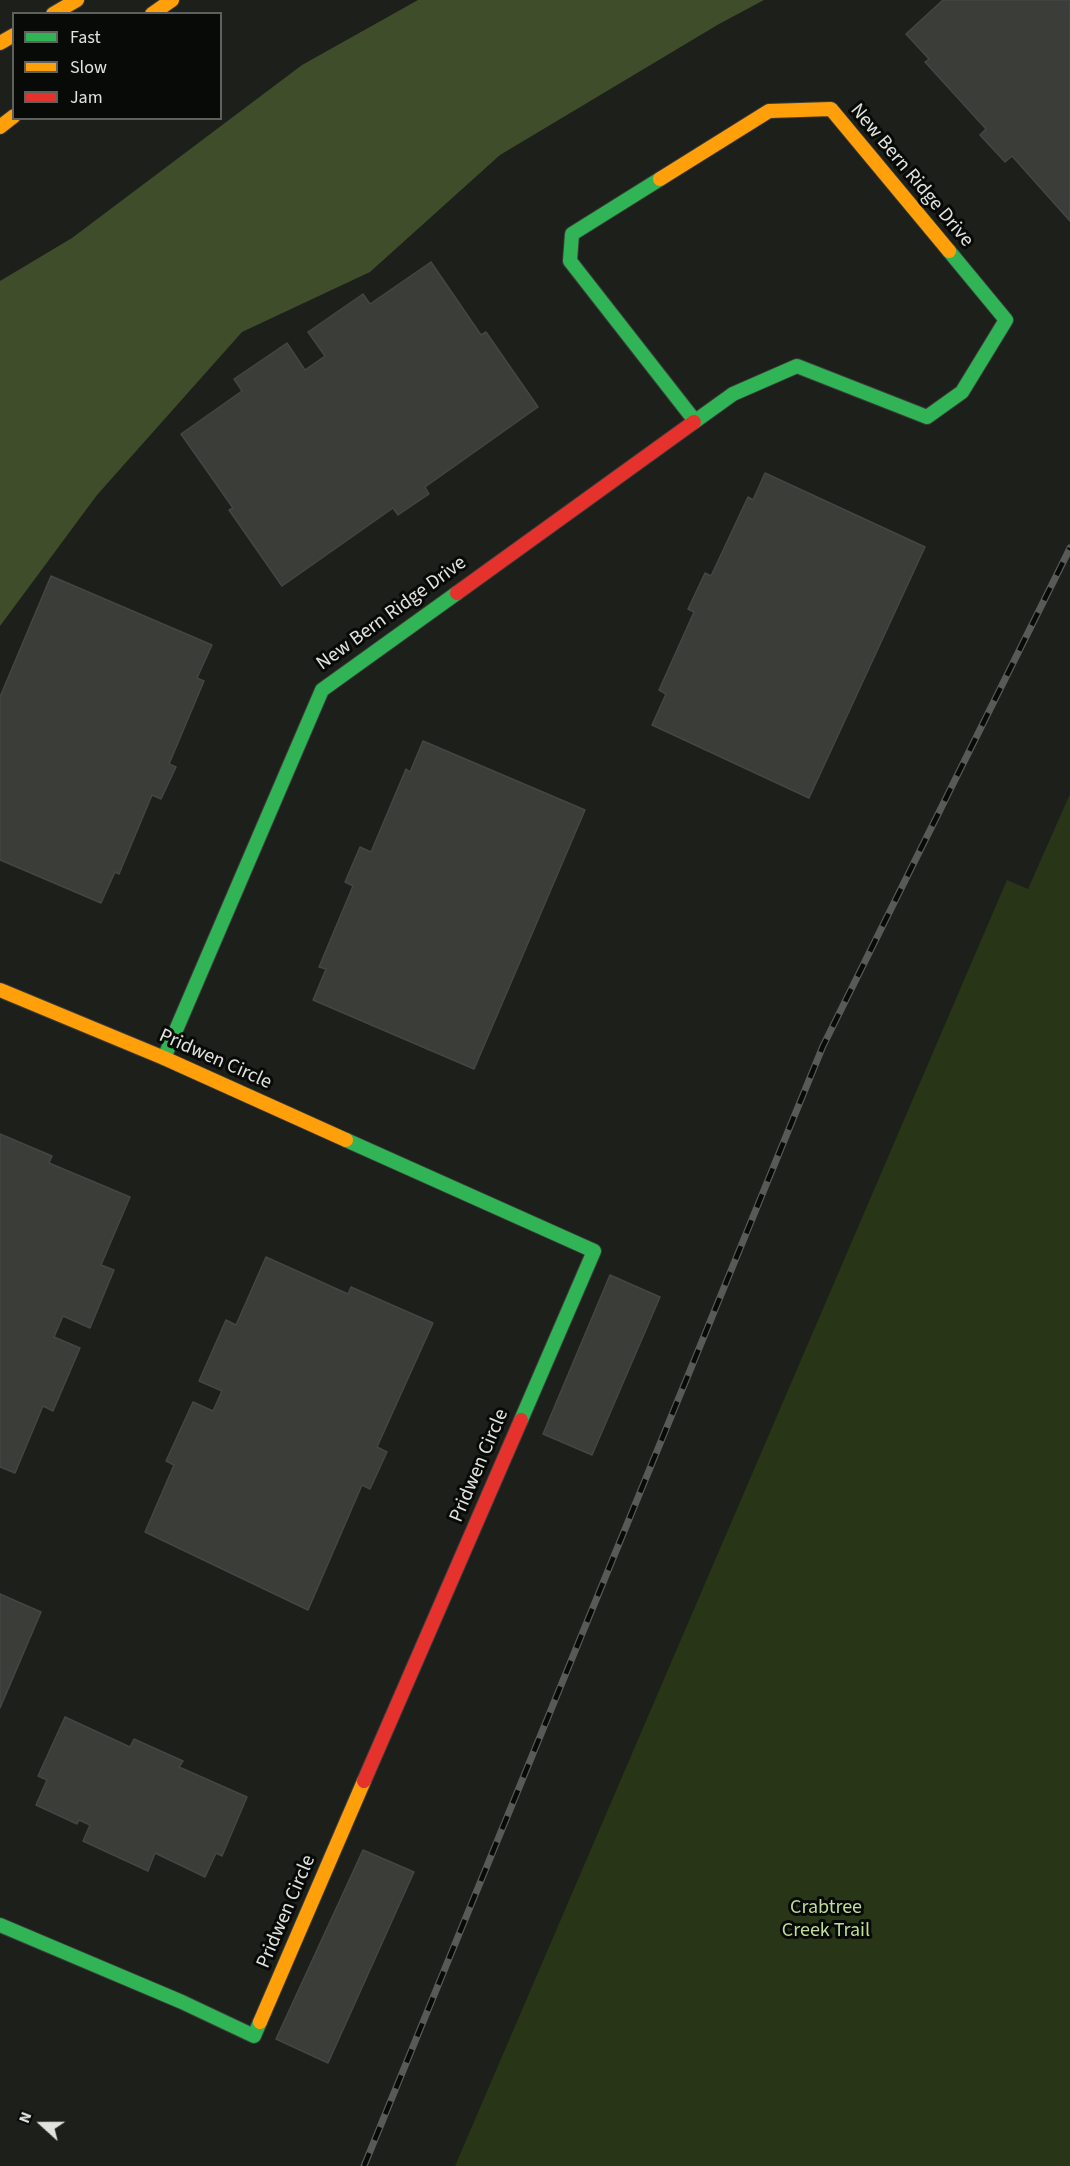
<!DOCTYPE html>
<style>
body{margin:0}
#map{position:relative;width:1070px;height:2166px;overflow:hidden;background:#1d1f1b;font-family:"Source Sans 3",sans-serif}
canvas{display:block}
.legend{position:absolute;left:12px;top:12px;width:210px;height:108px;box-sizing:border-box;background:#080a07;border:2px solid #5f615d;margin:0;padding:8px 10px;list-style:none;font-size:18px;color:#e1e4de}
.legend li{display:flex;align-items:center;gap:12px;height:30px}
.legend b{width:30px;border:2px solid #5f615d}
.north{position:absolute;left:12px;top:2094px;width:60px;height:60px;-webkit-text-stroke:4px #080a07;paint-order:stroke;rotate:291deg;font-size:16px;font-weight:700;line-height:24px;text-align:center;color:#e1e4de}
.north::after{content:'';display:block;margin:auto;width:21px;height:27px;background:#e1e4de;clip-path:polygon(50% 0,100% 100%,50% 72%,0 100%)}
</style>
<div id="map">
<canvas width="1070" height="2166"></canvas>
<ul class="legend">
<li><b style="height:8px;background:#30b455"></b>Fast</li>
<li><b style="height:8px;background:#ff9f0a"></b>Slow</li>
<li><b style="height:8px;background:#e5322d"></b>Jam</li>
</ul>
<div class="north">N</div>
</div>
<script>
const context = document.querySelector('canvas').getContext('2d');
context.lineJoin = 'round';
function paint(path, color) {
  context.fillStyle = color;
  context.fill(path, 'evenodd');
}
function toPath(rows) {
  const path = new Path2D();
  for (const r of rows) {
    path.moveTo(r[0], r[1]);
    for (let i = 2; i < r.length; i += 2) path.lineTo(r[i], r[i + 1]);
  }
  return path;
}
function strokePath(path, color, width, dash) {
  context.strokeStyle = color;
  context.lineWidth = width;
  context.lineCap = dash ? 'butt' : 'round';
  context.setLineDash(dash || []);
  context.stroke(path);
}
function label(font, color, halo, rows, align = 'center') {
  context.font = font + ' "Source Sans 3",sans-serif';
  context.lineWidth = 6;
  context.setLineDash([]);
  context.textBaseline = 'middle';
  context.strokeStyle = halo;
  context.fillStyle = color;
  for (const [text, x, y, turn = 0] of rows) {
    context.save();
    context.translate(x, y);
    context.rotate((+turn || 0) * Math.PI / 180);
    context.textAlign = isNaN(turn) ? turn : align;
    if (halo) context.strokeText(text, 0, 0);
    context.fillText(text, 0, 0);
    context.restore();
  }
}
paint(toPath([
 [1070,794,1070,2166,455,2166,1007,880,1028,889]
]), '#293517');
paint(toPath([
 [418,0,764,0,719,24,500,155,370,272,242,332,97,495,0,626,0,281,72,238,302,65]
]), '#3f4d2b');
const building = toPath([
 [943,0,1070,0,1070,221,1012,156,1005,162,980,135,986,129,925,62,929,59,906,34,943,0],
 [431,262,481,335,486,332,538,407,425,487,429,494,398,515,393,508,282,586,229,510,233,508,181,434,242,391,234,379,287,343,305,370,325,356,308,332,363,294,370,304,431,262],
 [765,473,925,547,809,798,652,725,666,694,659,690,694,612,688,609,705,573,711,576,748,497,753,500,765,473],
 [51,576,212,645,197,678,204,681,169,764,176,767,161,799,152,795,119,874,115,872,101,903,0,860,0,697,51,576],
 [423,741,585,810,474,1069,313,1000,326,969,319,967,353,886,345,882,360,847,371,852,406,769,410,772,423,741],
 [0,1134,52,1156,49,1163,130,1197,101,1265,114,1270,90,1328,63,1316,54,1337,80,1348,53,1411,43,1406,15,1473,0,1467,0,1134],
 [266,1257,348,1294,351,1287,433,1323,377,1447,387,1452,370,1489,362,1485,308,1610,145,1532,174,1465,166,1461,193,1402,213,1411,222,1391,199,1381,226,1320,236,1325,266,1257],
 [610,1275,660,1297,592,1455,543,1434,610,1275],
 [0,1594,41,1612,0,1708,0,1594],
 [65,1717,130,1747,134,1739,183,1761,179,1767,247,1797,222,1856,216,1853,205,1877,155,1853,148,1871,83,1841,90,1825,79,1820,77,1824,36,1805,47,1780,38,1776,65,1717],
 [363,1850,414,1872,328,2063,276,2039,363,1850]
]);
paint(building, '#3b3d39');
strokePath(building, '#454643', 1.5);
const fast = toPath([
 [660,179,572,234,570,261,695,421],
 [694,422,733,394,797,366,927,417,962,392,1006,320,949,251],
 [164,1058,322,690,457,593],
 [346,1140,594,1251,521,1420],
 [0,1925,182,2002,254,2036,260,2022]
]);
const slow = toPath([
 [53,14,77,0],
 [152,14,172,0],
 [0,43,14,35],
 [0,127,14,116],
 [660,179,769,111,831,109,949,251],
 [0,990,164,1058,346,1140],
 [260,2022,364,1781]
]);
const jam = toPath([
 [457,593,694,422],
 [364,1781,521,1420]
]);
strokePath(fast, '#3b3c39', 16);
strokePath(slow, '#3b3c39', 16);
strokePath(jam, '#3b3c39', 16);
strokePath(fast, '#30b455', 14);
strokePath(slow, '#ff9f0a', 14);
strokePath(jam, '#e5322d', 14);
const rail = toPath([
 [364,2166,823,1046,1070,548]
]);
strokePath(rail, '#595a57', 7);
strokePath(rail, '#080a07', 4.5, [14]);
label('20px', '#e1e4de', '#080a07', [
 ["New Bern Ridge Drive",911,176,50],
 ["New Bern Ridge Drive",392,614,-36],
 ["Pridwen Circle",215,1060,24],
 ["Pridwen Circle",480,1466,-67],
 ["Pridwen Circle",287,1912,-67]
]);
label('20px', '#c0dc99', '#080a07', [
 ["Crabtree",826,1909],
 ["Creek Trail",826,1932]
]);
</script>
